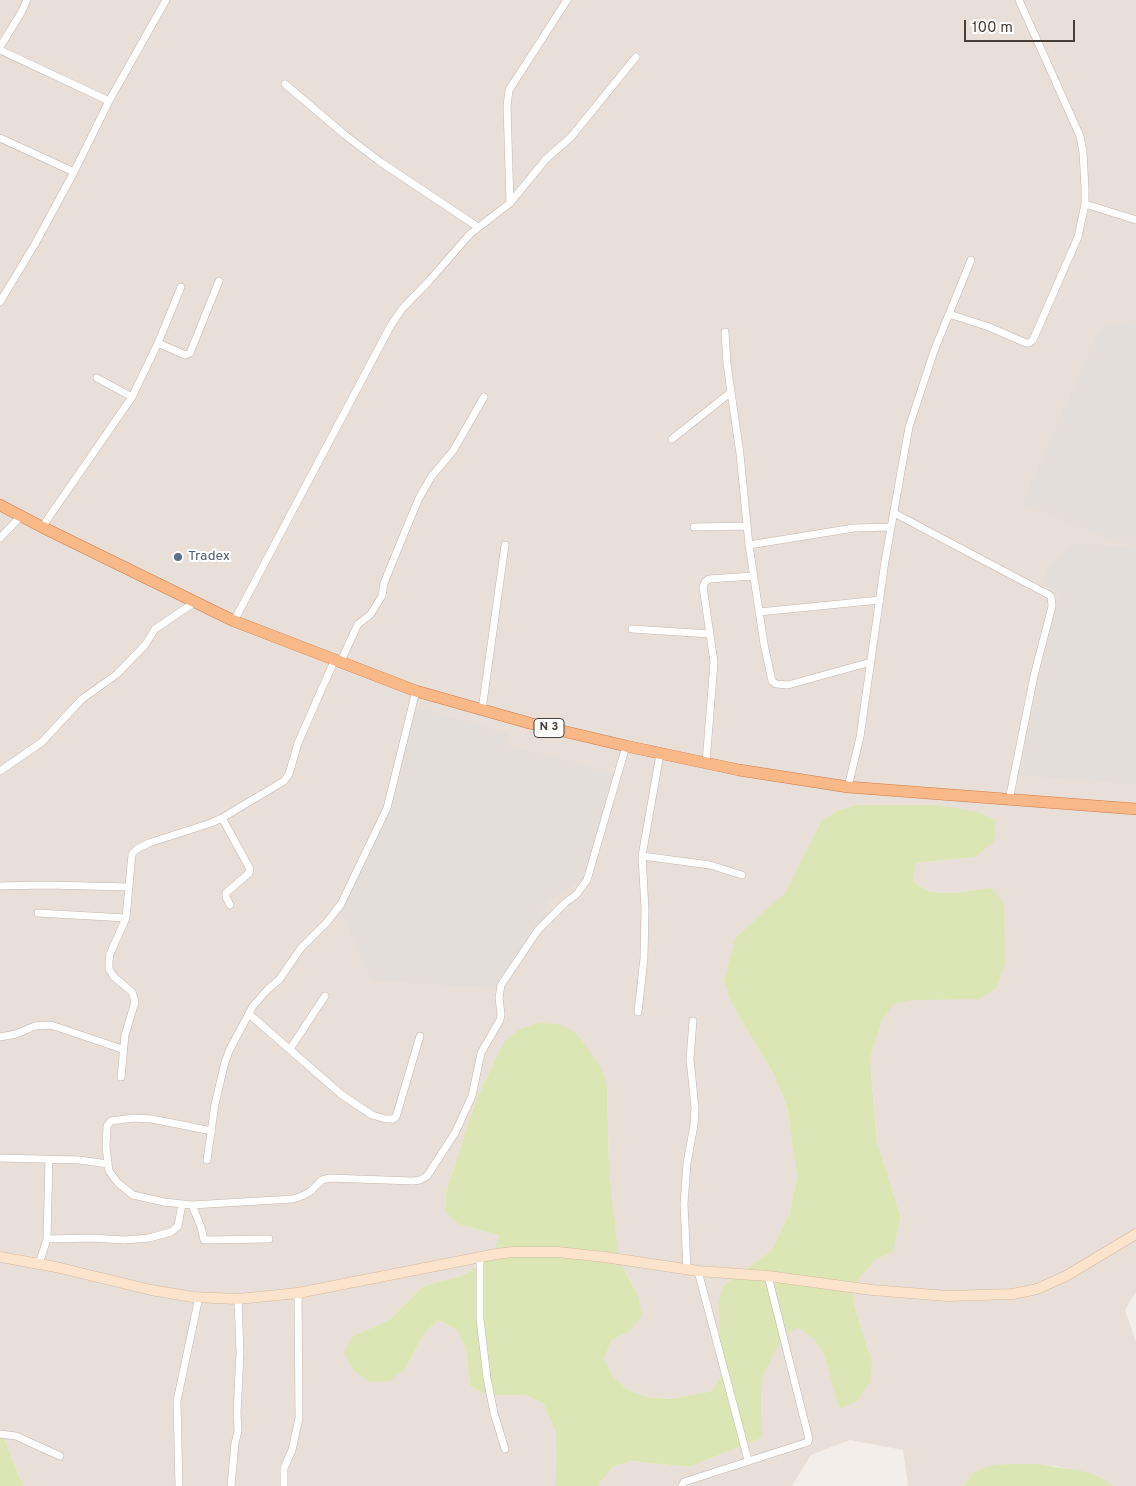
<!DOCTYPE html>
<style>
body{margin:0}
#map{position:relative;width:1136px;height:1486px;overflow:hidden;background:#f4eeea;font-family:Overpass,sans-serif}
canvas{display:block}
.scale{position:absolute;left:964px;top:20px;width:111px;height:22px;box-sizing:border-box;border:2px solid #473e38;border-top:0;padding-left:6px;font-size:15px;line-height:18px;white-space:nowrap;color:#473e38;-webkit-text-stroke:4px #fff;paint-order:stroke}
</style>
<div id="map">
<canvas width="1136" height="1486"></canvas>
<div class="scale">100 m</div>
</div>
<script>
const context = document.querySelector('canvas').getContext('2d');
context.lineJoin = 'round';
function paint(path, color) {
  context.fillStyle = color;
  context.fill(path, 'evenodd');
}
function toPath(rows) {
  const path = new Path2D();
  for (const r of rows) {
    path.moveTo(r[0], r[1]);
    for (let i = 2; i < r.length; i += 2) path.lineTo(r[i], r[i + 1]);
  }
  return path;
}
function strokePath(path, color, width, dash) {
  context.strokeStyle = color;
  context.lineWidth = width;
  context.lineCap = dash ? 'butt' : 'round';
  context.setLineDash(dash || []);
  context.stroke(path);
}
function label(font, color, halo, rows, align = 'center') {
  context.font = font + ' Overpass,sans-serif';
  context.lineWidth = 4;
  context.setLineDash([]);
  context.textBaseline = 'middle';
  context.strokeStyle = halo;
  context.fillStyle = color;
  for (const [text, x, y, turn = 0] of rows) {
    context.save();
    context.translate(x, y);
    context.rotate((+turn || 0) * Math.PI / 180);
    context.textAlign = isNaN(turn) ? turn : align;
    if (halo) context.strokeText(text, 0, 0);
    context.fillText(text, 0, 0);
    context.restore();
  }
}
paint(toPath([
 [0,0,1136,0,1136,1292,1125,1310,1136,1342,1136,1486,1114,1486,1099,1476,1057,1466,1014,1464,974,1472,963,1486,908,1486,903,1450,850,1440,811,1455,792,1486,598,1486,613,1467,631,1461,689,1467,762,1438,761,1380,782,1338,798,1326,814,1339,824,1355,839,1408,872,1362,854,1305,855,1284,876,1259,893,1252,901,1217,877,1142,870,1059,882,1020,893,1004,914,1000,992,888,952,893,931,892,913,882,916,863,975,857,856,805,836,811,821,822,785,894,736,937,731,1003,772,1071,787,1107,797,1178,789,1215,771,1251,723,1286,722,1374,712,1391,670,1399,648,1397,628,1390,613,1376,604,1359,612,1340,630,1331,638,1295,619,1260,609,1167,607,1086,504,1042,477,1097,446,1192,460,1225,499,1235,491,1258,461,1276,423,1286,389,1320,353,1336,405,1369,424,1334,438,1320,456,1329,466,1347,470,1386,486,1395,525,1395,543,1403,556,1432,555,1486,23,1486,5,1441,0,1436]
]), '#e8dfd8');
paint(toPath([
 [1133,322,1136,324,1136,543,1120,543,1022,503,1099,331,1106,327],
 [1074,543,1136,547,1136,785,1019,775,1058,595,1044,583,1048,568],
 [415,707,509,734,505,745,615,774,583,879,538,907,548,913,497,988,372,981,340,911,355,885,395,798]
]), '#e4dedb');
paint(toPath([
 [856,805,939,805,978,812,996,820,994,841,975,857,916,863,913,882,931,892,952,893,991,888,1004,903,1005,964,996,988,979,999,914,1000,894,1004,882,1020,870,1059,877,1142,901,1217,893,1252,876,1259,855,1284,854,1305,872,1362,870,1382,857,1401,839,1409,824,1355,814,1339,798,1327,782,1338,761,1380,762,1438,689,1467,631,1461,613,1467,598,1486,555,1486,556,1432,543,1403,525,1395,486,1395,470,1386,466,1347,456,1329,438,1320,424,1334,405,1369,389,1381,370,1382,354,1371,344,1353,353,1336,389,1320,423,1286,461,1276,491,1258,499,1235,460,1225,446,1212,446,1192,477,1097,504,1042,520,1029,539,1023,559,1024,577,1034,601,1067,607,1086,609,1167,619,1260,638,1295,642,1316,630,1331,612,1340,604,1359,613,1376,628,1390,648,1397,670,1399,712,1391,722,1374,718,1305,723,1286,771,1251,789,1215,797,1178,787,1107,772,1071,731,1003,724,980,736,937,785,893,821,822,836,811],
 [0,1436,5,1441,23,1486,0,1486],
 [1014,1464,1036,1464,1078,1470,1099,1476,1114,1486,963,1486,974,1472,993,1465]
]), '#dce6b5');
const minor = toPath([
 [0,47,21,13,27,0],
 [0,50,109,101],
 [285,84,345,135,379,161,478,227],
 [0,138,74,172],
 [510,203,507,106,509,90,567,0],
 [1085,204,1136,220],
 [0,302,35,244,74,172,109,101,166,0],
 [949,314,989,327,1026,343,1029,343,1033,340,1078,237,1085,204,1085,188,1083,152,1080,136,1019,0],
 [725,332,727,364,740,454,749,545,764,644,772,681,776,684,788,685,871,662],
 [158,343,185,355,190,353,219,281],
 [97,378,132,397],
 [672,439,731,392],
 [894,513,1051,596,1052,606,1034,676,1009,800],
 [42,527,132,397,158,343,181,287],
 [694,527,747,526],
 [0,538,21,516],
 [749,545,854,528,891,527],
 [759,612,880,600],
 [234,621,391,325,402,309,429,281,470,234,510,203,546,159,571,137,636,57],
 [632,629,710,634],
 [341,661,358,624,370,615,382,596,384,583,404,534,419,498,431,477,453,451,484,397],
 [482,710,505,545],
 [706,763,714,662,703,587,705,582,709,579,753,576],
 [0,771,42,742,82,699,117,674,145,645,155,629,195,602],
 [848,787,860,737,885,561,909,427,934,351,971,260],
 [222,818,250,869,249,873,226,893,226,897,230,905],
 [642,856,710,865,742,875],
 [0,886,47,885,129,887],
 [38,913,126,918],
 [638,1012,644,958,645,909,642,856,660,754],
 [249,1014,342,1095,372,1115,386,1119,393,1119,396,1117,420,1036],
 [0,1037,16,1034,35,1026,51,1025,122,1049],
 [290,1049,325,996],
 [121,1077,125,1035,135,1002,132,992,114,977,109,969,109,961,110,954,126,918,132,854,137,849,149,843,211,823,222,818,284,781,289,774,298,743,335,659],
 [212,1131,152,1119,133,1118,111,1121,107,1126,106,1147,109,1171,118,1183,133,1195,164,1202,192,1205,293,1199,302,1196,311,1191,322,1180,330,1178,413,1181,420,1180,427,1176,455,1133,472,1096,481,1053,500,1020,501,1014,499,998,501,985,538,930,566,902,576,895,587,880,626,746],
 [0,1158,79,1160,108,1164],
 [207,1160,215,1104,225,1062,230,1049,253,1006,268,989,279,980,301,948,327,922,341,904,387,808,416,691],
 [192,1205,201,1227,204,1240,269,1239],
 [47,1239,91,1238,125,1240,149,1238,171,1232,178,1226,182,1204],
 [480,1257,480,1319,487,1378,494,1413,505,1449],
 [39,1264,47,1239,49,1159],
 [687,1269,684,1204,687,1163,694,1125,695,1108,690,1059,693,1021],
 [698,1271,748,1460],
 [0,1434,16,1436,60,1456],
 [179,1486,177,1401,199,1297],
 [231,1486,235,1443,238,1431,237,1413,240,1353,238,1299],
 [284,1486,284,1468,292,1450,299,1418,298,1293],
 [682,1486,684,1482,808,1442,809,1439,768,1276]
]);
const secondary = toPath([
 [0,1257,56,1267,151,1290,193,1297,238,1299,298,1293,496,1254,514,1252,557,1252,605,1257,698,1271,768,1276,872,1290,947,1296,1013,1294,1037,1289,1066,1276,1136,1234]
]);
const trunk = toPath([
 [0,505,42,527,234,621,416,691,529,723,626,746,739,770,848,787,1136,809]
]);
strokePath(minor, '#c2b7b0', 8);
strokePath(secondary, '#d4b89e', 11);
strokePath(trunk, '#d57a42', 12);
strokePath(minor, '#fff', 7);
strokePath(secondary, '#fce4cc', 10);
strokePath(trunk, '#f8b888', 11);
for (const [x, y, r, color] of [
 [178,557,5,"#5c6f8a"]
]) {
  const dot = new Path2D();
  dot.arc(x, y, r, 0, 2 * Math.PI);
  context.fillStyle = color;
  context.fill(dot);
  strokePath(dot, '#fff', 2);
}
for (const [x, y, w] of [
 [549,728,30]
]) {
  const box = new Path2D();
  box.roundRect(x - w / 2, y - 9.5, w, 19, 4);
  context.fillStyle = '#fff';
  context.fill(box);
  strokePath(box, '#473e38', 1);
}
label('bold 12px', '#473e38', null, [
 ["N 3",549,728]
]);
label('14px', '#4e5e75', '#fff', [
 ["Tradex",188,557]
], 'left');
</script>
